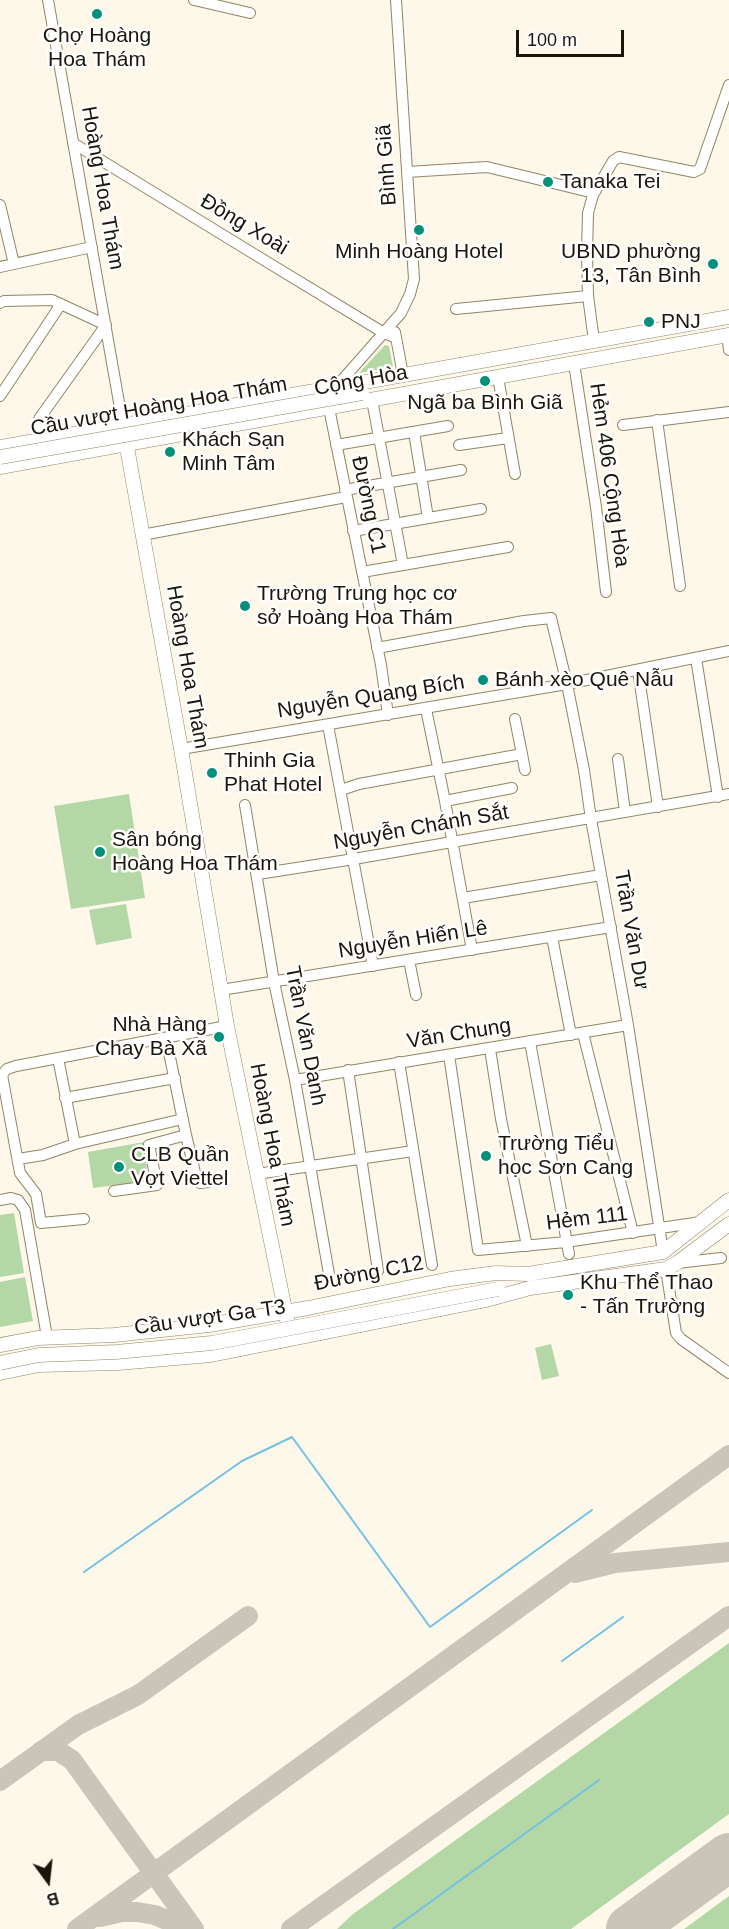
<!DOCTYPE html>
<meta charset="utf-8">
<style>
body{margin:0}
#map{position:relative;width:729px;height:1929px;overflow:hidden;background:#fef8ea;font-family:Helvetica,sans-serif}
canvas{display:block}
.north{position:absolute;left:18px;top:1851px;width:60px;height:60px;-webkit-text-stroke:4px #fff;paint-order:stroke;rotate:165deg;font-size:16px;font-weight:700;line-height:24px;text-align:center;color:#1b160a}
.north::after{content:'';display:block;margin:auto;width:21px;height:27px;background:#1b160a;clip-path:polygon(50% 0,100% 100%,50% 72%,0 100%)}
.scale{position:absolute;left:516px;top:30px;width:108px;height:27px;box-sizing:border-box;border:3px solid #1b160a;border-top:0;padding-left:8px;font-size:18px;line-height:21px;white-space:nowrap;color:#1b160a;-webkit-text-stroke:4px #fff;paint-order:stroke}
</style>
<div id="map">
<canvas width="729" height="1929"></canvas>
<div class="north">B</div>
<div class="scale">100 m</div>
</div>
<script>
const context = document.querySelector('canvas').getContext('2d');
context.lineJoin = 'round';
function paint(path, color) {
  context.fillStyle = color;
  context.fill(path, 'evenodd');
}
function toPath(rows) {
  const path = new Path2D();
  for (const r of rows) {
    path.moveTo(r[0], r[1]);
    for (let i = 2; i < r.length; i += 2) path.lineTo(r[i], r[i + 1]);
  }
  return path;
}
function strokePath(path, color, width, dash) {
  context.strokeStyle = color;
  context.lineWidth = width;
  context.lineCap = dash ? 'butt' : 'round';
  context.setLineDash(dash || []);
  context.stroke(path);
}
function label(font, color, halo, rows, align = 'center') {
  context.font = font + ' Helvetica,sans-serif';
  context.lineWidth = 5;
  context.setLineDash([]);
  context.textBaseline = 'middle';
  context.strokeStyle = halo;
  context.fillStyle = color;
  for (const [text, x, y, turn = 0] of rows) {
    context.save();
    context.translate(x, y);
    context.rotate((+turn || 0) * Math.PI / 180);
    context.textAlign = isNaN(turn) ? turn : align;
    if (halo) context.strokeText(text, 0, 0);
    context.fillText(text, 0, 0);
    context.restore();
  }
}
paint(toPath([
 [385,345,389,346,393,367,359,373],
 [129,794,145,898,71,909,54,806],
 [126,904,132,938,96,945,89,910],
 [144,1142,148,1181,93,1188,88,1152],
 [14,1213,24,1273,0,1277,0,1215],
 [25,1277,33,1321,0,1327,0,1282],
 [551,1344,559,1376,542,1380,535,1348],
 [729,1643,729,1814,571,1929,337,1929,353,1914],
 [729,1896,729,1929,684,1929]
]), '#b3d8a5');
strokePath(toPath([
 [84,1572,242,1461,292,1437,430,1627,592,1510],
 [562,1661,623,1617],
 [393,1929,599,1780]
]), '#73c1e3', 2);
strokePath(toPath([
 [575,1573,615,1563,729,1552],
 [41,1751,58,1751,72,1760,194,1929],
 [0,1781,78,1725,138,1695,248,1616],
 [100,1917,122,1912,137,1912,155,1915,187,1929],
 [77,1929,729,1455],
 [291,1929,729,1616]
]), '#cac5b8', 20);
strokePath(toPath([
 [630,1929,729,1857]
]), '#cac5b8', 48);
const minor = toPath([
 [48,0,123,425],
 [194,0,250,13],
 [73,143,254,254,384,333,396,338],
 [407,172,487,167,594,193],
 [0,205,14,264],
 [0,267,92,247],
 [0,303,4,301,52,300,106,325,39,419,41,440],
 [456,309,588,296],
 [395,332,403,375],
 [727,335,729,350],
 [594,341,588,296,587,253,588,213,593,195,613,161,619,157,694,172,700,169,729,85],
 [574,363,596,507,606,592],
 [498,377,515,474],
 [336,387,401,313,410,294,414,279,396,0],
 [0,396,61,304],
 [372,400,403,565],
 [329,408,381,665,388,715],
 [657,420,680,586],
 [623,425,729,412],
 [414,432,428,518],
 [336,445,448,426],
 [459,445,508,438],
 [345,490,461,470],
 [353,531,481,509],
 [142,535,346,497],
 [362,572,508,547],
 [377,648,524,621,551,618,567,684,584,770,591,819,628,1025,663,1252],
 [696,658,718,797],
 [638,670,658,807],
 [426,709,445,801,472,950],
 [515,719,522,754],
 [328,725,373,966],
 [181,749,567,684,729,651],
 [618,759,625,812],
 [341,790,359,784,522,754,525,770],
 [445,801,512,788],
 [245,805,274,982,295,1080,329,1274],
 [258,874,354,859,729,794],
 [463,898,601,875],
 [552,937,571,1035],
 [409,960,416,995],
 [221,990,611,927],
 [583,1033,633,1233],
 [530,1042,569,1254],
 [490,1049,501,1119,527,1246],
 [449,1055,478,1250,566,1242,701,1222],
 [58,1058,75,1144],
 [399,1062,432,1265],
 [348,1070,378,1271],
 [295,1080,628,1025],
 [65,1098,175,1078],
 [186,1135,197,1181,200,1183,209,1182],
 [18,1159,43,1155,75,1144,183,1119],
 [257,1174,413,1151],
 [114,1191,157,1185,149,1145,186,1135,166,1038],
 [0,1200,11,1198,18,1200,25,1210,47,1337],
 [84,1219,41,1223,36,1194,20,1173,2,1075,7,1069,16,1066,227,1026],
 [677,1263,721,1258],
 [666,1269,676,1333,681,1339,729,1373]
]);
const major = toPath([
 [123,425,181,749,227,1026,291,1339],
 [0,447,729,317],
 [0,467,729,335],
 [0,1345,38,1338,114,1335,209,1325,308,1308,450,1279,496,1273,528,1274,663,1252,729,1200],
 [0,1373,39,1365,118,1363,211,1355,486,1300,530,1288,666,1269,677,1263,729,1224]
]);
strokePath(minor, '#928565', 12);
strokePath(major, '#928565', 15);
strokePath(minor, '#fff', 10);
strokePath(major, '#fff', 14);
const majorBridge = toPath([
 [0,457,362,393],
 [0,1363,39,1355,116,1352,212,1343,498,1289]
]);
strokePath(majorBridge, '#928565', 15, []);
strokePath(majorBridge, '#fff', 14);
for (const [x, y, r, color] of [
 [97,14,6,"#01907a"],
 [548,182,6,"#01907a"],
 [419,230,6,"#01907a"],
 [713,264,6,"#01907a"],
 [649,322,6,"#01907a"],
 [485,381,6,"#01907a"],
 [170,452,6,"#01907a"],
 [245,606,6,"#01907a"],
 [483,680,6,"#01907a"],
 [212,773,6,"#01907a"],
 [100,852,6,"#01907a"],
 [219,1037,6,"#01907a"],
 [486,1156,6,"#01907a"],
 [119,1167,6,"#01907a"],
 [568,1295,6,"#01907a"]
]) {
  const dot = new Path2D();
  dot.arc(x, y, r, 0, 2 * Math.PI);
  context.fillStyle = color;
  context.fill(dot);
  strokePath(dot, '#fff', 2);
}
label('21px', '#1b160a', '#fff', [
 ["Chợ Hoàng",97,36,"center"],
 ["Hoa Thám",97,60,"center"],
 ["Tanaka Tei",560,182],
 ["Minh Hoàng Hotel",419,252,"center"],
 ["UBND phường",701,252,"right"],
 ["13, Tân Bình",701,276,"right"],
 ["PNJ",661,322],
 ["Ngã ba Bình Giã",485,403,"center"],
 ["Khách Sạn",182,440],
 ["Minh Tâm",182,464],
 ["Trường Trung học cơ",257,594],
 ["sở Hoàng Hoa Thám",257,618],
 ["Bánh xèo Quê Nẫu",495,680],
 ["Thinh Gia",224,761],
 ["Phat Hotel",224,785],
 ["Sân bóng",112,840],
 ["Hoàng Hoa Thám",112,864],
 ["Nhà Hàng",207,1025,"right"],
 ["Chay Bà Xã",207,1049,"right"],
 ["Trường Tiểu",498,1144],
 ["học Sơn Cang",498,1168],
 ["CLB Quần",131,1155],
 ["Vợt Viettel",131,1179],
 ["Khu Thể Thao",580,1283],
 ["- Tấn Trường",580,1307]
], 'left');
label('21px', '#1b160a', '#fff', [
 ["Bình Giã",387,165,-94],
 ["Hoàng Hoa Thám",102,188,80],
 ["Đồng Xoài",244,225,31],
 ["Cộng Hòa",361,381,-10],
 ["Cầu vượt Hoàng Hoa Thám",159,407,-10],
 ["Hẻm 406 Cộng Hòa",609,475,82],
 ["Đường C1",368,505,78],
 ["Hoàng Hoa Thám",187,667,80],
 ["Nguyễn Quang Bích",371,697,-9],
 ["Nguyễn Chánh Sắt",421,828,-10],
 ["Trần Văn Dư",631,930,80],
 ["Nguyễn Hiến Lê",413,940,-9],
 ["Văn Chung",459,1034,-9],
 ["Trần Văn Danh",305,1036,79],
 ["Hoàng Hoa Thám",272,1145,79],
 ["Hẻm 111",587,1219,-7],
 ["Đường C12",369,1274,-11],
 ["Cầu vượt Ga T3",210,1318,-8]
]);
</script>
